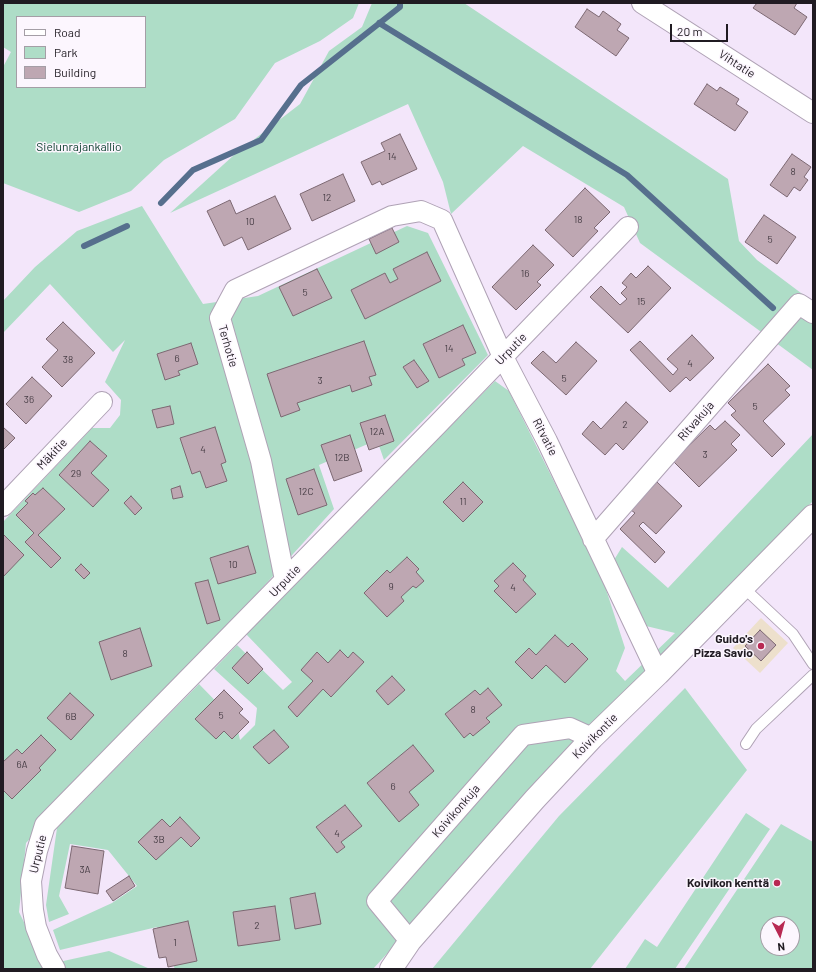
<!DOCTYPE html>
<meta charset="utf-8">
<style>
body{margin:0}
#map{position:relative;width:816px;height:972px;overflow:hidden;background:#f3e6fa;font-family:Barlow,sans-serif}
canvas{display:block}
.frame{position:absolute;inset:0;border:4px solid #201b22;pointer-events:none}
.legend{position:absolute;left:16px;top:16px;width:130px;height:72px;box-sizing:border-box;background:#fcf6fe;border:1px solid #a49ea6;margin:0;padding:5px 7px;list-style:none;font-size:12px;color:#201b22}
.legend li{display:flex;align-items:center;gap:8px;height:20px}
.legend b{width:20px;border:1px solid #a49ea6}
.north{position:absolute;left:760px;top:916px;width:40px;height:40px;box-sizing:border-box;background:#fcf6fe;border:1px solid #a49ea6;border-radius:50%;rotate:174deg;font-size:11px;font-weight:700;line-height:16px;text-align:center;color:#201b22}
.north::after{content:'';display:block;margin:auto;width:14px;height:18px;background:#b82953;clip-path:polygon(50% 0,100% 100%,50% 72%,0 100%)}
.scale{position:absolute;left:670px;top:24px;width:58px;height:18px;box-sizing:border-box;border:2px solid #201b22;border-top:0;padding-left:5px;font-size:12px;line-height:14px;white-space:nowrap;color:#201b22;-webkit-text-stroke:3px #fcf6fe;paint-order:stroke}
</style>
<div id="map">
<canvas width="816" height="972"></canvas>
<div class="frame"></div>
<ul class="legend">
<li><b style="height:5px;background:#fff"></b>Road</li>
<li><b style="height:11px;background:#aeddc7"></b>Park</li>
<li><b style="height:11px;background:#bea7b2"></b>Building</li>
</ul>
<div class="north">N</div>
<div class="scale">20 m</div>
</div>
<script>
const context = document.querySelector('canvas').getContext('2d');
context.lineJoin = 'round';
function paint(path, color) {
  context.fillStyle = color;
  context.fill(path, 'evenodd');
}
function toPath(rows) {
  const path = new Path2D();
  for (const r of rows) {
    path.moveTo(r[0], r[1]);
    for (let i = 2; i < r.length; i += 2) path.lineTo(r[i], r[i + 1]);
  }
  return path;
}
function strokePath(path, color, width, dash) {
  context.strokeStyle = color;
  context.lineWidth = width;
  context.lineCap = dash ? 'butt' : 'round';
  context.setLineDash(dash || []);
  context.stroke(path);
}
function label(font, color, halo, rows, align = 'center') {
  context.font = font + ' Barlow,sans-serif';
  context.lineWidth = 3;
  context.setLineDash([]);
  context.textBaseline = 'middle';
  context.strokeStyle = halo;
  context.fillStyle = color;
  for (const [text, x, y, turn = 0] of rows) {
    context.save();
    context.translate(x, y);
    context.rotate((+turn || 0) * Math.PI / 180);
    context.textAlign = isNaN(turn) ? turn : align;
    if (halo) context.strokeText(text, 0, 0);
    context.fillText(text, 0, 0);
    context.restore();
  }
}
paint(toPath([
 [761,618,788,643,760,673,733,648]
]), '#ede0cc');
paint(toPath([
 [3,3,359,3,353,18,320,41,275,63,235,119,164,160,131,191,79,212,3,183,3,67,11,52,3,47],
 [17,17,145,17,145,87,17,87],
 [372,3,464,3,728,179,739,241,757,260,813,302,813,370,640,243,624,207,523,146,451,214,443,182,408,104,170,213,234,155,300,104,329,51,362,27],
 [142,206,203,304,258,296,407,226,428,233,488,355,384,460,377,440,319,465,334,509,172,687,26,843,19,912,45,965,109,951,150,969,3,969,3,522,92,428,110,428,120,415,121,400,105,382,125,340,113,352,50,284,3,333,3,301,35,267,77,231],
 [495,381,509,391,603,580,625,648,616,671,625,681,675,633,646,626,614,560,622,547,668,588,813,434,813,501,632,685,373,969,175,969,157,927,60,950,53,930,112,903,137,886,108,850,70,844,59,896,69,914,49,922,46,905,57,828,199,684,236,722,240,740,255,725,257,708,214,669,237,645,283,690,292,682,246,634],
 [685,688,747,770,590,969,432,969,559,816],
 [746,813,770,829,675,969,625,969,645,939,657,947],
 [781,824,813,842,813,969,684,969],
 [768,924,792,924,792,948,768,948]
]), '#aeddc7');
strokePath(toPath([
 [379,23,627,175,773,308],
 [161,203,193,170,261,140,301,85,400,7,400,3],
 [84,246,127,226]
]), '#566f8d', 6);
const building = toPath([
 [757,3,797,3,794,8,807,17,795,35,753,8,757,3],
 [587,9,599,17,603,11,621,24,617,30,629,38,616,56,575,27,587,9],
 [707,84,717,91,720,87,739,99,736,104,748,112,735,131,694,104,707,84],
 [400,134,417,169,382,185,380,181,372,185,361,162,385,151,381,143,400,134],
 [792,154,811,167,804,177,808,180,800,191,794,187,787,197,770,185,792,154],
 [343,174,355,201,312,221,300,194,343,174],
 [585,188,610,212,594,228,598,231,573,257,545,230,585,188],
 [275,196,291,229,248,250,242,237,224,246,207,211,230,200,236,214,275,196],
 [764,215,796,237,777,264,745,242,764,215],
 [392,228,399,242,376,254,369,239,392,228],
 [533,245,554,265,537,282,541,285,516,310,492,287,533,245],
 [427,252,441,281,365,319,351,290,385,273,390,283,398,279,393,269,427,252],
 [648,266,671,288,628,333,590,297,601,286,620,305,627,299,621,293,627,287,622,283,631,273,636,278,648,266],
 [317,269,332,298,293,316,279,287,317,269],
 [63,322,95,353,62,387,42,367,58,350,46,339,63,322],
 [463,325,476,353,462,359,465,365,439,378,423,344,463,325],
 [692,335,714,358,690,381,686,377,670,392,630,350,640,341,673,375,678,369,667,359,692,335],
 [364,341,376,375,369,377,372,385,352,392,350,385,297,403,300,410,281,417,267,374,364,341],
 [576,342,597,361,566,395,531,363,543,351,556,363,576,342],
 [191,343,198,364,178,371,180,375,165,380,157,354,191,343],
 [414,360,429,381,417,388,403,367,414,360],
 [768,364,790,386,785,390,790,395,763,421,785,444,772,457,731,415,736,411,728,403,768,364],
 [32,377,52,396,26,424,6,404,32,377],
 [626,402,648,422,623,450,616,443,605,455,582,434,593,421,601,429,626,402],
 [170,406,174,424,157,428,152,410,170,406],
 [385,415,394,441,369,450,360,423,385,415],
 [725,421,740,435,731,444,737,450,699,487,673,461,710,425,715,430,725,421],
 [3,427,15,438,3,450,3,427],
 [215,427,226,462,221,464,227,481,206,488,200,471,192,474,180,438,215,427],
 [350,435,362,471,334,481,321,445,350,435],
 [90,441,107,456,91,473,109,490,93,507,59,475,90,441],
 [314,469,327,505,298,515,286,479,314,469],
 [463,482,483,502,463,522,443,502,463,482],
 [657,482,682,506,656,534,643,522,639,526,665,552,655,563,620,529,635,513,631,510,657,482],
 [180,486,183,497,173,499,171,489,180,486],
 [43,488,65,509,38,535,61,558,51,568,25,542,34,533,16,515,28,503,25,501,33,493,35,495,43,488],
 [131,496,142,508,135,515,124,503,131,496],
 [3,534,24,555,3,577,3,534],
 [248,546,256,573,218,584,210,558,248,546],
 [407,557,419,569,416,572,424,581,416,588,413,586,401,597,404,601,387,617,364,593,387,570,390,573,407,557],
 [513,563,526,576,523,580,536,594,516,613,494,591,499,586,494,581,513,563],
 [81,564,90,573,84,579,75,570,81,564],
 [208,580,220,620,207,624,195,583,208,580],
 [140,628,152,666,111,680,99,642,140,628],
 [760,630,776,645,761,661,745,646,760,630],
 [555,635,568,647,572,643,588,659,565,683,546,665,532,679,515,662,529,648,536,655,555,635],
 [340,650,348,658,353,652,364,662,331,697,323,689,297,717,288,707,313,681,301,670,317,652,328,663,340,650],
 [247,652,263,669,248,684,232,668,247,652],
 [392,676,405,690,388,705,376,691,392,676],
 [488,688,502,705,486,718,490,722,473,736,470,733,464,738,445,714,475,690,480,695,488,688],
 [224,690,243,709,239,713,249,722,232,739,224,731,216,739,195,719,224,690],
 [70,693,94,715,71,740,47,718,70,693],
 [274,730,289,747,269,764,253,747,274,730],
 [41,735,56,750,39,768,41,770,12,799,3,790,3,762,17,749,22,754,41,735],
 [413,745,434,771,409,792,419,805,399,822,367,783,413,745],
 [345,805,362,826,341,842,345,847,337,853,316,827,345,805],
 [180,817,200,838,191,847,181,837,156,860,138,842,162,819,170,827,180,817],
 [72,846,104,851,98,894,65,888,72,846],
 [129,876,135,886,113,901,106,891,129,876],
 [315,893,321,924,295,929,290,898,315,893],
 [275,906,280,940,238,946,233,912,275,906],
 [188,921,197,961,168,967,166,957,159,958,153,929,188,921]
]);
paint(building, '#bea7b2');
strokePath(building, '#7c6872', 1);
const lane = toPath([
 [744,588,793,634,813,664],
 [746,744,756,729,813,675]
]);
const street = toPath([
 [642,3,813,113],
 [3,506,102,402],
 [593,539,799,304,813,313],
 [285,580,261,461,220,318,235,290,392,216,421,211,442,220,503,357,547,441,658,674],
 [410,941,377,901,523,735,570,728,592,738],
 [55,969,47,955,36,927,33,910,31,881,37,851,45,825,437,425,628,227]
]);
const secondary = toPath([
 [391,969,410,941,535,799,592,738,658,674,813,516]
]);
strokePath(lane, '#afa2b5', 12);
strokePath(street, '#afa2b5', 22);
strokePath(secondary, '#afa2b5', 24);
strokePath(lane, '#fff', 10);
strokePath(street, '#fff', 20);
strokePath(secondary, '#fff', 22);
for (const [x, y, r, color] of [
 [761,646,4,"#b82953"],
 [777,883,4,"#b82953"]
]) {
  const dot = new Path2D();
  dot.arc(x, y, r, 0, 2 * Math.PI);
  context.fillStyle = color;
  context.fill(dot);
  strokePath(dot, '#fcf6fe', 1.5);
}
label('10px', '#483e46', null, [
 ["14",392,157],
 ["8",793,172],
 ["12",327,198],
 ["18",578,220],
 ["10",250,222],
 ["5",770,240],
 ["16",525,274],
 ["5",305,293],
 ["15",641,302],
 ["14",449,349],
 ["6",177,359],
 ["38",68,360],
 ["4",690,364],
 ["5",564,379],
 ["3",320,381],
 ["36",29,400],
 ["5",755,407],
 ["2",625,425],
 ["12A",377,432],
 ["4",203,450],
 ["3",705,455],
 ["12B",342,458],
 ["29",76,474],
 ["12C",306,492],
 ["11",463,502],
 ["10",233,565],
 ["9",391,587],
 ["4",513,588],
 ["8",125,654],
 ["8",473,710],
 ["5",221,716],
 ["6B",71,717],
 ["6A",22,765],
 ["6",393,787],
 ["4",337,834],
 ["3B",159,840],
 ["3A",85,870],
 ["2",257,926],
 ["1",175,943]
]);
label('12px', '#201b22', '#fcf6fe', [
 ["Vihtatie",737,64,33],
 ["Terhotie",228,346,74],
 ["Urputie",511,349,-46],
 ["Ritvakuja",696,421,-49],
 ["Ritvatie",545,437,63],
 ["Mäkitie",52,454,-47],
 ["Urputie",285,581,-46],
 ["Koivikontie",595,736,-45],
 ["Koivikonkuja",456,811,-49],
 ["Urputie",38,854,-76]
]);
label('12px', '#063b29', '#fcf6fe', [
 ["Sielunrajankallio",79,147]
]);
label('bold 12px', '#201b22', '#fcf6fe', [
 ["Guido's",753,639],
 ["Pizza Savio",753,653],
 ["Koivikon kenttä",769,883]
], 'right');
</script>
